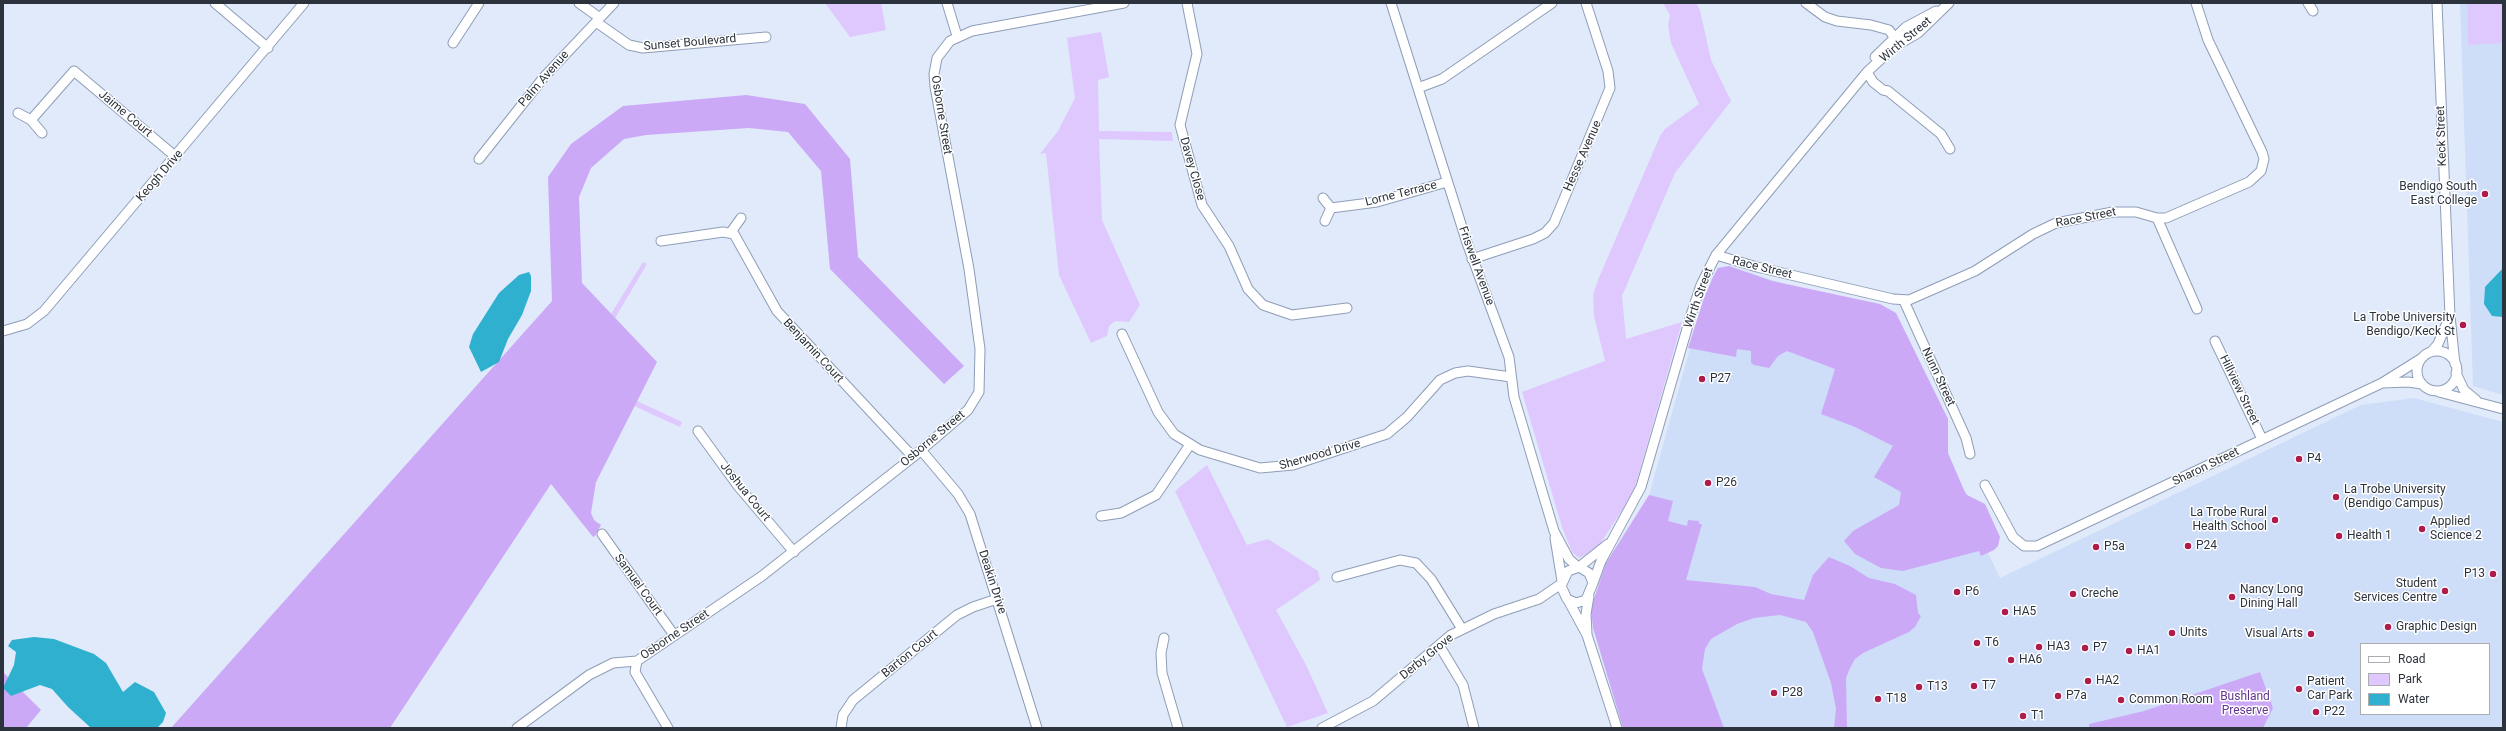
<!DOCTYPE html>
<style>
body{margin:0}
#map{position:relative;width:2506px;height:731px;overflow:hidden;background:#e0eafa;font-family:Roboto,sans-serif}
canvas{display:block}
.frame{position:absolute;inset:0;border:4px solid #2c333d;pointer-events:none}
.legend{position:absolute;left:2360px;top:643px;width:130px;height:72px;box-sizing:border-box;background:#fff;border:1px solid #abadb1;margin:0;padding:5px 7px;list-style:none;font-size:12px;color:#2c333d}
.legend li{display:flex;align-items:center;gap:8px;height:20px}
.legend b{width:20px;border:1px solid #abadb1}
</style>
<div id="map">
<canvas width="2506" height="731"></canvas>
<div class="frame"></div>
<ul class="legend">
<li><b style="height:5px;background:#fff"></b>Road</li>
<li><b style="height:11px;background:#dfc8fe"></b>Park</li>
<li><b style="height:11px;background:#30b0cf"></b>Water</li>
</ul>
</div>
<script>
const context = document.querySelector('canvas').getContext('2d');
context.lineJoin = 'round';
function paint(path, color) {
  context.fillStyle = color;
  context.fill(path, 'evenodd');
}
function toPath(rows) {
  const path = new Path2D();
  for (const r of rows) {
    if (r.length === 3) {
      path.moveTo(r[0] + r[2], r[1]);
      path.arc(r[0], r[1], r[2], 0, 2 * Math.PI);
      continue;
    }
    path.moveTo(r[0], r[1]);
    for (let i = 2; i < r.length; i += 2) path.lineTo(r[i], r[i + 1]);
  }
  return path;
}
function strokePath(path, color, width, dash) {
  context.strokeStyle = color;
  context.lineWidth = width;
  context.lineCap = dash ? 'butt' : 'round';
  context.setLineDash(dash || []);
  context.stroke(path);
}
function label(font, color, halo, rows, align = 'center') {
  context.font = font + ' Roboto,sans-serif';
  context.lineWidth = 3;
  context.setLineDash([]);
  context.textBaseline = 'middle';
  context.strokeStyle = halo;
  context.fillStyle = color;
  for (const [text, x, y, turn = 0] of rows) {
    context.save();
    context.translate(x, y);
    context.rotate((+turn || 0) * Math.PI / 180);
    context.textAlign = isNaN(turn) ? turn : align;
    if (halo) context.strokeText(text, 0, 0);
    context.fillText(text, 0, 0);
    context.restore();
  }
}
paint(toPath([
 [2460,3,2503,3,2503,395,2473,386],
 [1729,266,1785,284,1952,477,2000,578,2361,405,2414,398,2503,422,2503,728,1623,728,1591,618,1606,563,1648,499,1704,298,1718,268],
 [2361,644,2489,644,2489,714,2361,714]
]), '#cedef9');
paint(toPath([
 [825,3,881,3,886,30,850,37],
 [1663,3,1696,3,1700,10,1711,60,1731,101,1675,173,1622,296,1626,339,1682,322,1633,494,1596,550,1579,558,1572,552,1562,527,1522,392,1605,361,1594,316,1593,295,1598,280,1660,136,1665,129,1699,104,1671,43,1668,25,1670,15],
 [2467,3,2503,3,2503,43,2468,45],
 [1101,32,1109,77,1098,80,1099,131,1172,132,1173,141,1099,139,1102,220,1140,305,1129,322,1115,321,1109,326,1107,336,1091,343,1059,275,1046,153,1040,154,1058,131,1075,98,1067,38],
 [643,262,647,264,615,318,611,314],
 [637,401,682,422,680,427,634,406],
 [1207,465,1247,545,1268,539,1318,571,1320,580,1276,610,1306,665,1328,713,1287,727,1175,491]
]), '#dfc8fe');
paint(toPath([
 [746,95,805,104,850,159,858,257,964,366,944,384,830,269,821,171,788,132,749,128,646,135,624,139,591,168,579,197,582,283,657,362,596,482,591,513,594,520,601,525,595,536,593,537,551,484,390,728,171,728,552,301,548,177,571,144,623,106],
 [1729,266,1772,281,1880,304,1896,313,1948,419,1948,453,1964,490,1967,495,1985,504,2000,537,1998,546,1994,550,1981,556,1979,551,1903,571,1881,568,1855,554,1844,541,1853,531,1899,505,1901,492,1874,477,1893,446,1855,427,1821,414,1835,369,1787,351,1778,356,1769,368,1754,365,1751,363,1751,351,1737,349,1736,357,1688,348,1704,298,1713,277,1718,268],
 [1649,495,1673,501,1668,521,1687,526,1688,520,1699,521,1699,524,1702,524,1686,580,1755,587,1771,594,1804,600,1813,575,1829,557,1850,566,1869,578,1895,584,1916,595,1918,613,1921,616,1915,627,1909,632,1863,653,1855,659,1850,668,1846,678,1847,728,1834,728,1836,709,1831,683,1813,632,1806,622,1780,615,1754,618,1737,624,1711,639,1705,649,1702,669,1724,728,1623,728,1593,628,1591,608,1606,563],
 [3,672,41,710,26,728,3,728],
 [2260,672,2273,708,2263,728,2089,728,2089,724,2144,711]
]), '#cca9f7');
paint(toPath([
 [2503,268,2503,317,2492,316,2484,304,2485,287],
 [529,272,531,276,531,291,522,315,508,339,499,362,481,372,469,347,473,334,499,293,519,275],
 [34,637,54,639,94,654,106,663,123,692,135,682,154,692,166,713,163,722,157,728,91,728,68,707,52,689,40,685,11,696,3,688,14,665,16,652,8,646,12,640]
]), '#30b0cf');
const street = toPath([
 [215,3,268,48],
 [579,3,600,18],
 [947,3,957,36],
 [1187,3,1197,54,1180,125,1202,205,1229,246,1248,289,1263,305,1292,315,1347,308],
 [1391,3,1467,243,1509,357,1514,397,1554,531,1569,559,1578,567],
 [1806,3,1825,17,1837,21,1871,25,1889,30,1899,44],
 [2308,3,2313,11],
 [2437,3,2450,316,2455,364],
 [596,22,629,45,643,48,766,37],
 [453,43,479,3],
 [1875,57,1906,27,1936,11],
 [1867,72,1873,82,1883,90,1888,91,1941,134,1950,149],
 [1418,88,1442,79,1552,3],
 [18,113,31,120,42,133],
 [31,120,74,71,176,157],
 [479,159,544,77,614,3],
 [1323,198,1331,208,1325,221],
 [1331,208,1377,202,1447,182],
 [2157,218,2197,309],
 [731,232,741,218],
 [661,241,723,232,734,234,777,311,913,457],
 [1716,255,1757,267,1893,299,1909,300,1975,271,2033,234,2056,223,2113,212,2136,212,2157,218,2166,218,2249,182,2261,171,2264,159,2262,152,2208,40,2196,3],
 [1472,259,1533,239,1545,233,1554,223,1610,88,1608,71,1586,3],
 [1904,301,1966,438,1970,454],
 [3,331,27,324,44,311,304,3],
 [1122,334,1158,412,1174,434,1200,450,1260,468,1293,465,1387,434,1407,417,1440,380,1455,373,1468,371,1511,377],
 [2215,341,2262,439],
 [2437,371,20],
 [2431,352,2438,344,2449,318],
 [2456,373,2464,390,2476,400],
 [2383,383,2408,382,2422,384],
 [2439,392,2503,409],
 [698,431,738,486,794,552],
 [921,450,958,494,970,514,1037,728],
 [1985,485,2013,537,2024,546,2037,546,2382,383,2422,358],
 [1101,516,1121,513,1156,495,1189,446],
 [602,534,674,635],
 [1555,538,1562,581],
 [1579,567,1589,573,1593,583,1586,600,1576,603,1567,599,1561,586,1568,571,1579,567],
 [1579,567,1608,544],
 [1337,577,1400,560,1416,563,1431,579,1462,629],
 [1593,583,1601,561,1641,487,1691,315,1701,285,1716,255,1867,72,1894,47,1918,33,1949,3],
 [1568,600,1587,635,1617,728],
 [1587,634,1586,614,1589,596],
 [1164,638,1161,653,1162,673,1178,728],
 [1439,645,1463,685,1474,728],
 [637,661,635,672,668,728],
 [517,728,589,675,613,663,637,661,762,576,913,457,968,410,979,392,980,349,969,269,935,87,934,74,937,58,950,41,972,31,1124,3],
 [841,728,843,715,853,700,957,615,973,607,997,599],
 [1322,728,1373,701,1451,635,1494,614,1539,599,1561,584]
]);
strokePath(street, '#8e9db7', 11);
strokePath(street, '#fff', 9);
for (const [x, y, r, color] of [
 [2485,194,4,"#ae1c4c"],
 [2463,325,4,"#ae1c4c"],
 [1702,379,4,"#ae1c4c"],
 [2299,459,4,"#ae1c4c"],
 [1708,483,4,"#ae1c4c"],
 [2336,497,4,"#ae1c4c"],
 [2275,520,4,"#ae1c4c"],
 [2422,529,4,"#ae1c4c"],
 [2339,536,4,"#ae1c4c"],
 [2188,546,4,"#ae1c4c"],
 [2096,547,4,"#ae1c4c"],
 [2493,574,4,"#ae1c4c"],
 [2445,591,4,"#ae1c4c"],
 [1957,592,4,"#ae1c4c"],
 [2073,594,4,"#ae1c4c"],
 [2232,597,4,"#ae1c4c"],
 [2005,612,4,"#ae1c4c"],
 [2388,627,4,"#ae1c4c"],
 [2172,633,4,"#ae1c4c"],
 [2311,634,4,"#ae1c4c"],
 [1977,643,4,"#ae1c4c"],
 [2039,647,4,"#ae1c4c"],
 [2085,648,4,"#ae1c4c"],
 [2129,651,4,"#ae1c4c"],
 [2011,660,4,"#ae1c4c"],
 [2088,681,4,"#ae1c4c"],
 [1974,686,4,"#ae1c4c"],
 [1919,687,4,"#ae1c4c"],
 [2299,689,4,"#ae1c4c"],
 [1774,693,4,"#ae1c4c"],
 [2058,696,4,"#ae1c4c"],
 [1878,699,4,"#ae1c4c"],
 [2121,700,4,"#ae1c4c"],
 [2316,712,4,"#ae1c4c"],
 [2023,716,4,"#ae1c4c"]
]) {
  const dot = new Path2D();
  dot.arc(x, y, r, 0, 2 * Math.PI);
  context.fillStyle = color;
  context.fill(dot);
  strokePath(dot, '#fff', 1.5);
}
label('12px', '#2c333d', '#fff', [
 ["Wirth Street",1906,40,-40],
 ["Sunset Boulevard",690,43,-5],
 ["Palm Avenue",544,79,-49],
 ["Jaime Court",125,114,40],
 ["Osborne Street",941,115,81],
 ["Keck Street",2442,136,-92],
 ["Hesse Avenue",1583,156,-66],
 ["Davey Close",1192,169,74],
 ["Keogh Drive",160,176,-49],
 ["Lorne Terrace",1401,194,-14],
 ["Race Street",2086,218,-11],
 ["Friswell Avenue",1476,266,70],
 ["Race Street",1762,268,14],
 ["Wirth Street",1699,298,-70],
 ["Benjamin Court",813,351,47],
 ["Nunn Street",1938,377,65],
 ["Hillview Street",2239,390,64],
 ["Osborne Street",933,439,-40],
 ["Sherwood Drive",1320,455,-16],
 ["Sharon Street",2206,467,-26],
 ["Joshua Court",745,492,51],
 ["Deakin Drive",992,582,72],
 ["Samuel Court",638,585,54],
 ["Osborne Street",675,635,-34],
 ["Barton Court",910,654,-39],
 ["Derby Grove",1427,657,-39]
]);
label('12px', '#2c333d', '#fff', [
 ["Bendigo South",2477,187,"right"],
 ["East College",2477,201,"right"],
 ["La Trobe University",2455,318,"right"],
 ["Bendigo/Keck St",2455,332,"right"],
 ["P27",1710,379],
 ["P4",2307,459],
 ["P26",1716,483],
 ["La Trobe University",2344,490],
 ["(Bendigo Campus)",2344,504],
 ["La Trobe Rural",2267,513,"right"],
 ["Health School",2267,527,"right"],
 ["Applied",2430,522],
 ["Science 2",2430,536],
 ["Health 1",2347,536],
 ["P24",2196,546],
 ["P5a",2104,547],
 ["P13",2485,574,"right"],
 ["Student",2437,584,"right"],
 ["Services Centre",2437,598,"right"],
 ["Nancy Long",2240,590],
 ["Dining Hall",2240,604],
 ["P6",1965,592],
 ["Creche",2081,594],
 ["HA5",2013,612],
 ["Graphic Design",2396,627],
 ["Units",2180,633],
 ["Visual Arts",2303,634,"right"],
 ["T6",1985,643],
 ["HA3",2047,647],
 ["P7",2093,648],
 ["HA1",2137,651],
 ["HA6",2019,660],
 ["HA2",2096,681],
 ["Patient",2307,682],
 ["Car Park",2307,696],
 ["T7",1982,686],
 ["T13",1927,687],
 ["P28",1782,693],
 ["P7a",2066,696],
 ["T18",1886,699],
 ["Common Room",2129,700],
 ["P22",2324,712],
 ["T1",2031,716]
], 'left');
label('12px', '#63358f', '#fff', [
 ["Bushland",2245,697],
 ["Preserve",2245,711]
]);
</script>
